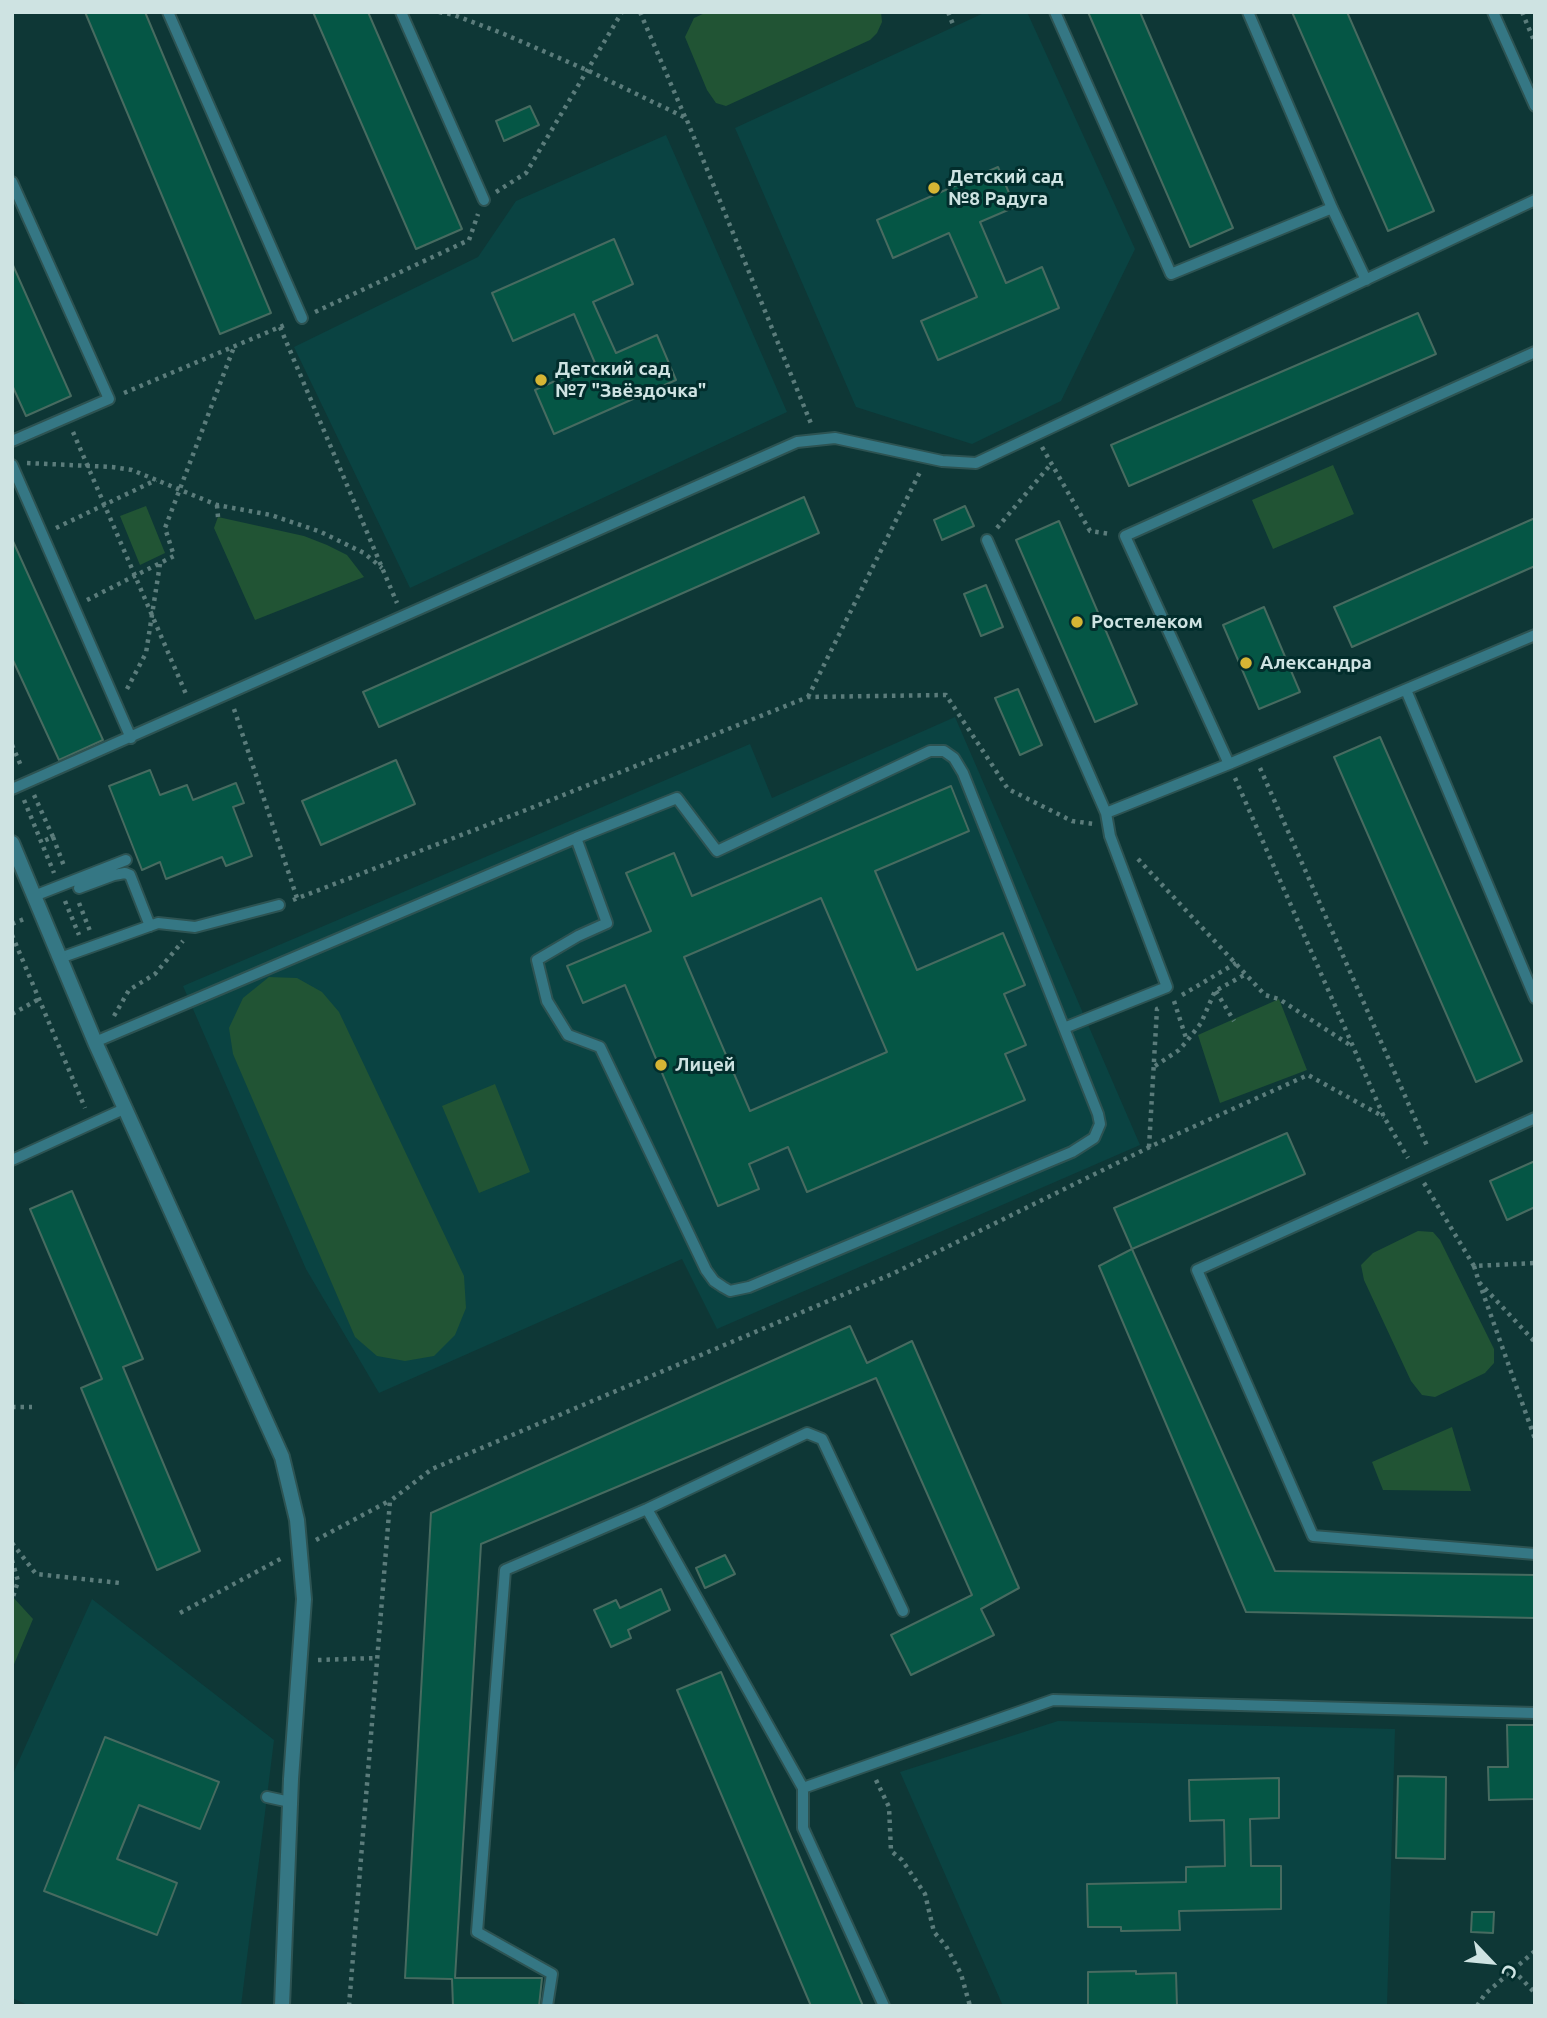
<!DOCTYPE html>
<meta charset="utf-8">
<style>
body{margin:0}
#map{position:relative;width:1547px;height:2018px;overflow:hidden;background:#0e3736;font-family:Ubuntu,sans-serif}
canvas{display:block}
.frame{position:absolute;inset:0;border:14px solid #cee3e2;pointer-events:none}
.north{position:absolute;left:1456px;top:1927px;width:70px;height:70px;-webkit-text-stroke:5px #022d2c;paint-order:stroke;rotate:116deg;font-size:19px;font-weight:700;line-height:28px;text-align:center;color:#cee3e2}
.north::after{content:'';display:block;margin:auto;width:24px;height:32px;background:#cee3e2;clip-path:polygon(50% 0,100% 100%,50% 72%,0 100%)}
</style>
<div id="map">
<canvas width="1547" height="2018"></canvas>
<div class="frame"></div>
<div class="north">С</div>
</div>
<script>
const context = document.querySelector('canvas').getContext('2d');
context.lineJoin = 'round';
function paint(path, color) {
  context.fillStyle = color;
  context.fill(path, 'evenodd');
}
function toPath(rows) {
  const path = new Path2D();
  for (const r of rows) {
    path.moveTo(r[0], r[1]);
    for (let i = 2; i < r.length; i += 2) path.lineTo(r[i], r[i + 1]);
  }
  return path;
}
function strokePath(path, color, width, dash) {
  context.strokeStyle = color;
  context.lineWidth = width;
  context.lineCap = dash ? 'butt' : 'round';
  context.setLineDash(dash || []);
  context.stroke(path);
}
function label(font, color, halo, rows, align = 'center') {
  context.font = font + ' Ubuntu,sans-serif';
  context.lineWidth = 6;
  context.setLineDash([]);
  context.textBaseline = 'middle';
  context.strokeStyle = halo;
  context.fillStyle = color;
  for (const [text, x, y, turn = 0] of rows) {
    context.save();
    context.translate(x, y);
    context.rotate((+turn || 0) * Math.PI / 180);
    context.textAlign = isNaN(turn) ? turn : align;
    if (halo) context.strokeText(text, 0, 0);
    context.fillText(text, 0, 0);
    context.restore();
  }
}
paint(toPath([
 [986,12,1027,12,1135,249,1061,401,972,444,856,407,735,128],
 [666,135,787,412,410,588,294,347,478,257,516,201],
 [955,717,1140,1145,717,1329,682,1259,379,1393,306,1269,183,986,750,744,772,798],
 [92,1599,274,1740,241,2006,30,2006,12,1998,12,1776],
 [1058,1721,1395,1729,1387,2006,1003,2006,900,1772]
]), '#0a4342');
paint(toPath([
 [707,12,881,12,882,22,877,33,870,40,726,106,716,103,707,90,685,37,694,18],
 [1333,465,1354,514,1273,549,1252,500],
 [146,506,165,553,140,565,120,516],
 [218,517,304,536,327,545,347,555,364,577,255,620,214,528],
 [269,977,297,978,322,992,339,1012,464,1276,466,1308,455,1335,434,1356,405,1361,377,1356,355,1337,233,1054,229,1028,243,998],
 [1279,999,1307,1070,1220,1103,1198,1035],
 [495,1084,530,1172,479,1193,442,1106],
 [1418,1231,1433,1232,1440,1240,1494,1349,1494,1363,1485,1373,1435,1397,1422,1395,1411,1381,1364,1280,1361,1265,1373,1253],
 [1452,1427,1471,1491,1383,1490,1372,1462],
 [12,1596,33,1619,12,1669]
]), '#215434');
const building = toPath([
 [85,12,145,12,271,313,220,334,85,12],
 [313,12,368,12,462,229,416,249,313,12],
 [1088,12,1140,12,1233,228,1190,247,1088,12],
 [1292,12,1347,12,1434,211,1388,231,1292,12],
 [530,106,539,125,504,141,496,121,530,106],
 [998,167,1015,207,980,222,1006,283,1042,267,1059,308,938,360,921,321,977,297,949,233,893,258,877,220,998,167],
 [614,239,633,284,593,302,616,353,657,335,676,380,554,434,535,390,595,363,574,314,513,341,492,293,614,239],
 [12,263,71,396,26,416,12,385,12,263],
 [1418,313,1436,354,1129,486,1111,445,1418,313],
 [804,497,819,533,379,727,363,692,804,497],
 [965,506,974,526,942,540,934,520,965,506],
 [1535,518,1535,566,1352,647,1334,607,1535,518],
 [1059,521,1137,704,1095,722,1016,540,1059,521],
 [12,539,103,740,59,760,12,658,12,539],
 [986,585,1003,627,981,636,964,594,986,585],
 [1264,607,1300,692,1259,709,1223,625,1264,607],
 [1018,689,1042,745,1020,755,995,698,1018,689],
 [1380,737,1522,1061,1476,1082,1334,757,1380,737],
 [396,760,415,804,321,845,302,801,396,760],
 [150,770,160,795,187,785,193,800,236,783,244,803,233,807,252,856,226,866,222,857,166,879,160,862,142,870,109,786,150,770],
 [951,786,969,831,875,871,917,970,1003,933,1025,985,1004,994,1026,1045,1005,1054,1025,1100,807,1192,788,1147,749,1164,759,1189,718,1206,625,985,583,1003,567,966,651,931,626,873,674,853,692,896,951,786],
 [821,898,887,1052,750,1111,684,957,821,898],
 [1287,1133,1305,1174,1132,1249,1114,1208,1287,1133],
 [1535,1161,1535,1207,1507,1220,1490,1181,1535,1161],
 [72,1191,143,1359,123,1367,200,1551,157,1570,81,1388,102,1379,30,1209,72,1191],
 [1132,1249,1275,1571,1535,1575,1535,1618,1246,1612,1099,1266,1132,1249],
 [850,1326,867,1363,912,1341,1019,1588,981,1609,994,1635,911,1675,891,1635,972,1595,876,1378,481,1544,455,1978,542,1978,539,2006,453,2006,452,1979,405,1978,431,1513,850,1326],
 [725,1555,735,1574,705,1588,696,1568,725,1555],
 [661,1589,670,1610,628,1630,631,1638,611,1647,594,1610,616,1600,620,1608,661,1589],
 [721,1672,863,2006,811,2006,677,1690,721,1672],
 [1507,1725,1535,1725,1535,1799,1489,1800,1488,1767,1508,1767,1507,1725],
 [105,1737,219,1782,200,1829,139,1805,117,1859,177,1883,157,1935,44,1891,105,1737],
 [1398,1776,1446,1777,1445,1859,1396,1858,1398,1776],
 [1279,1778,1279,1818,1250,1819,1251,1866,1281,1866,1281,1909,1179,1911,1180,1930,1121,1931,1121,1927,1088,1927,1087,1884,1186,1882,1186,1867,1225,1866,1224,1820,1190,1821,1189,1780,1279,1778],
 [1472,1912,1494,1912,1493,1933,1471,1932,1472,1912],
 [1136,1971,1136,1974,1176,1973,1177,2006,1088,2006,1088,1972,1136,1971]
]);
paint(building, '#055645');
strokePath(building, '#476b60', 2);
const lane = toPath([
 [168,12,302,318],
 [401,12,484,200],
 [1055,12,1171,274,1332,208],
 [1248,12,1332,208,1366,280],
 [1493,12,1535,106],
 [12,182,109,399,12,441],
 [12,465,131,738],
 [987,540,1106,813,1229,764,1535,635],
 [1406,690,1535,998],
 [1229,764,1125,536,1535,352],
 [12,789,797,442,835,438,942,461,976,463,1535,200],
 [79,888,114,875,125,873,130,875,150,926],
 [34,896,126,860],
 [60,958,158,923,195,927,279,905],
 [1064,1028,1167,987,1110,836,1106,813],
 [95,1042,576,838,677,798,717,851,930,751,944,751,954,758,963,773,1098,1114,1100,1124,1094,1138,1072,1152,749,1287,730,1291,723,1287,714,1281,706,1270,600,1047,568,1035,547,1001,537,960,578,936,607,923,576,838],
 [1535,1118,1197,1270,1313,1536,1535,1554],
 [12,1160,126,1108],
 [647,1509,803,1788],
 [267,1797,290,1802],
 [547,2006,552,1974,477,1932,505,1570,647,1509,807,1433,822,1439,903,1611],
 [884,2006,803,1828,803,1788,1053,1700,1535,1713]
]);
const street = toPath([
 [12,843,95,1042,282,1457,297,1520,304,1599,291,1779,282,2006]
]);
strokePath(lane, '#2d5352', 14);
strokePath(street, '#2d5352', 18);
strokePath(toPath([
 [439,12,454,15,504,34,589,71,686,118,812,426],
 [640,12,685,117],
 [948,12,954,27],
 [1522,12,1535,43],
 [496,192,526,173,622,12],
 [315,312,469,240,478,214],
 [280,327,397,603],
 [124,393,287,324],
 [73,432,186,694],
 [1042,447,1090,531,1110,534],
 [27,463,112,467,132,470,217,505,271,515,321,532,364,553,382,568],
 [217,505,218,517],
 [56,528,156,480],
 [997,528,1051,464],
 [87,600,174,556,165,528,234,347],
 [127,689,146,653,160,564],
 [808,697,920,472],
 [234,709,297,898],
 [12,745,22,768],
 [1260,768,1428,1148],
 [1235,778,1384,1117,1408,1158],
 [34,795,53,837,41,842],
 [24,800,54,873],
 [53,837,64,866],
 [1138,859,1265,995,1279,999,1353,1047],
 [293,900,526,810,808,697,946,695,1008,789,1072,821,1094,824],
 [65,901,79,935],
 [79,903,90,931],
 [12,924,24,919],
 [12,935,85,1108],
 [1216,991,1234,1021],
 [1182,995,1236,963],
 [1174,1001,1187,1041],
 [12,1014,39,999],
 [114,1016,129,990,155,974,183,941],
 [1155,1066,1179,1050,1187,1041,1201,1023,1215,991,1246,974],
 [1149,1147,1157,1009,1160,1008],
 [1424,1183,1474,1266,1535,1263],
 [1474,1266,1479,1282,1535,1342],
 [1479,1282,1535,1439],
 [12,1407,32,1407],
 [316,1540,389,1501],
 [12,1543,36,1574,120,1583],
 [12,1560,18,1581,12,1600],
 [180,1613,284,1557],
 [318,1660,377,1658],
 [876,1780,889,1807,891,1851,902,1860,925,1894,934,1932,946,1946,961,1974,970,2006],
 [1513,1970,1535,1993],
 [349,2006,390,1501,432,1469,892,1274,1164,1140,1308,1075,1384,1117],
 [1477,2006,1485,1994,1535,1951]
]), '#5b7c7b', 4.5, [3.5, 5]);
strokePath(lane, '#357784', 10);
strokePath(street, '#357784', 14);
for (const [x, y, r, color] of [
 [934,188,7,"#d5b534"],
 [541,380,7,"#d5b534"],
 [1077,622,7,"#d5b534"],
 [1246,663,7,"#d5b534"],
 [661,1065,7,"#d5b534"]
]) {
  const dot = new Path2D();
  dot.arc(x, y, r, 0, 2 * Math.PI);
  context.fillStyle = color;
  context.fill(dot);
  strokePath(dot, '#022d2c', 2.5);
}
label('bold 19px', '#cee3e2', '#022d2c', [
 ["Детский сад",948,177],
 ["№8 Радуга",948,199],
 ["Детский сад",555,369],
 ["№7 \"Звёздочка\"",555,391],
 ["Ростелеком",1091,622],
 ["Александра",1260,663],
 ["Лицей",675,1065]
], 'left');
</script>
